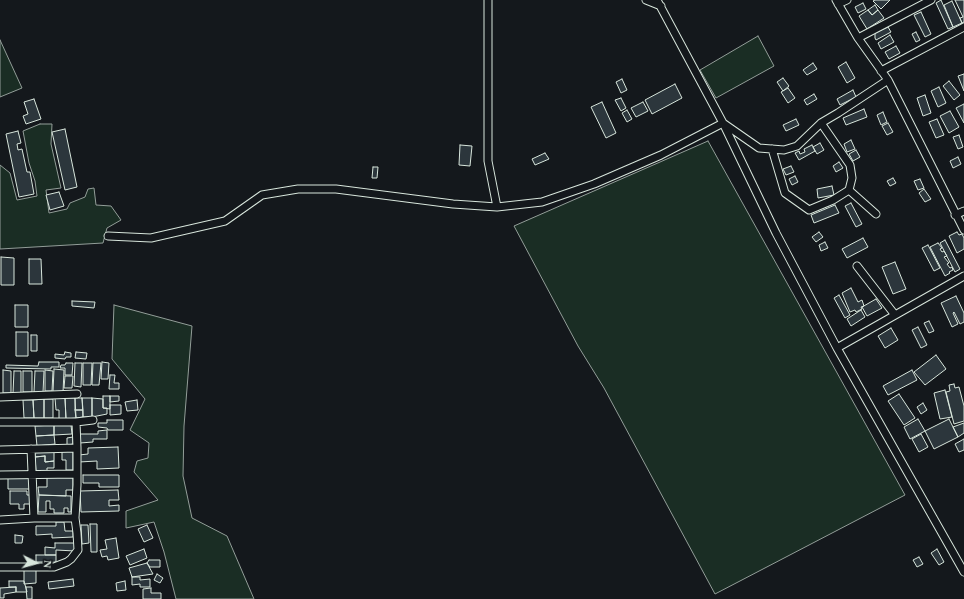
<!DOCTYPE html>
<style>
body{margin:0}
#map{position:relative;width:964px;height:599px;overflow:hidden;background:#14181c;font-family:Georgia,serif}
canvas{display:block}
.north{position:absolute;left:16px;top:543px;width:40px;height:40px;-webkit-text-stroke:3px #14181c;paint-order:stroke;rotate:96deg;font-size:11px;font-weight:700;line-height:16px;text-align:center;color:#d8e6dc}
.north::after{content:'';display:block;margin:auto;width:14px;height:18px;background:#d8e6dc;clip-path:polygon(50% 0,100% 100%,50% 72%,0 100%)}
</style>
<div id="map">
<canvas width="964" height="599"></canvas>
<div class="north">N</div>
</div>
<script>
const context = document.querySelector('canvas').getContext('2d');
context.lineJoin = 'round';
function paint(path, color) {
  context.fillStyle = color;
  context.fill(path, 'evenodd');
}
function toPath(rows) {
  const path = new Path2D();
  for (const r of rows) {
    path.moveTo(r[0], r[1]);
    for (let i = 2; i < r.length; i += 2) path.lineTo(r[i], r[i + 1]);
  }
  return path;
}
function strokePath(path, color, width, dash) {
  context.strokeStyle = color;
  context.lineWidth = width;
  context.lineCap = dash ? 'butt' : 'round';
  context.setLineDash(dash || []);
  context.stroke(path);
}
const green = toPath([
 [758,36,774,66,716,98,700,70,758,36],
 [0,40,22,88,0,97,0,40],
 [40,124,52,124,51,144,61,188,46,190,49,213,67,209,70,203,85,197,88,189,94,188,96,205,111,206,121,220,107,228,103,243,0,249,0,165,10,173,17,200,37,196,35,181,29,163,23,131,40,124],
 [708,141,905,495,715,594,604,388,578,346,514,226,708,141],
 [114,305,192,326,184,426,183,476,192,518,227,536,254,599,176,599,164,552,154,522,126,528,126,511,158,500,134,472,137,461,148,458,149,443,130,430,145,399,112,359,114,305]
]);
paint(green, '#1a2d24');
strokePath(green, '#939e99', 1);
const building = toPath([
 [875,0,890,0,881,9,873,1,875,0],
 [941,0,953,27,948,29,936,3,941,0],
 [955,0,964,0,964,22,962,23,960,18,963,17,955,0],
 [952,1,962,23,953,27,944,5,952,1],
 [863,3,866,9,858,13,855,7,863,3],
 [875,5,878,10,872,15,868,10,875,5],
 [868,10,872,15,878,10,884,18,867,29,859,16,868,10],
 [921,12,931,34,925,37,914,15,921,12],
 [888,27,891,32,876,40,875,38,875,33,888,27],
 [916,32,920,40,916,42,912,34,916,32],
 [890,35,894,42,881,49,878,43,890,35],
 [896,46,900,53,889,59,885,52,896,46],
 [846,62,855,78,847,83,838,67,846,62],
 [813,63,817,69,807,75,803,70,813,63],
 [964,74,964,91,958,76,964,74],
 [783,78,789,86,783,91,777,82,783,78],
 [622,79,627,90,621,93,616,82,622,79],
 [949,81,960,95,954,100,943,86,949,81],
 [675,84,682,98,652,114,645,100,675,84],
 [939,87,946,103,938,107,931,91,939,87],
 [788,88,795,98,788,103,781,92,788,88],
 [853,90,856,97,840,105,837,99,853,90],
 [814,94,817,99,807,105,804,100,814,94],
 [925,95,931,113,923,116,917,98,925,95],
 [621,98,626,108,621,111,615,100,621,98],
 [34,99,41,119,26,124,23,116,28,114,24,102,34,99],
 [602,102,616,133,606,138,591,107,602,102],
 [643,102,648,111,636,117,631,108,643,102],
 [964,104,964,123,956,108,964,104],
 [864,109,867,117,846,125,843,118,864,109],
 [627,110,632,119,627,122,622,113,627,110],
 [950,111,959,127,949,133,940,116,950,111],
 [883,112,887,122,881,125,877,115,883,112],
 [796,119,799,125,786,131,783,125,796,119],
 [937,119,944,135,936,138,929,122,937,119],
 [888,123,893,132,887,135,882,126,888,123],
 [65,129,77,187,65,190,52,132,65,129],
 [18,131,21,143,17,144,18,150,22,149,27,172,30,172,34,194,19,197,6,134,18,131],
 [959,135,963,147,958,149,953,137,959,135],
 [851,140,855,149,847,152,844,144,851,140],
 [820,143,824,150,817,154,813,147,820,143],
 [460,145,472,146,470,166,459,165,460,145],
 [812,145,815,151,799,160,795,153,799,151,800,154,805,152,804,149,812,145],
 [856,150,860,157,853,161,849,154,856,150],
 [545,153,549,159,535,165,532,159,545,153],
 [958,157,961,164,953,168,950,161,958,157],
 [839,162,843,168,836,172,833,166,839,162],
 [791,166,794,172,786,175,783,169,791,166],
 [373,167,378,167,377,178,372,178,373,167],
 [795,176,798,182,792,185,789,179,795,176],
 [893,178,896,183,890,186,887,181,893,178],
 [920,179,924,188,918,190,914,181,920,179],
 [832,186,834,195,818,198,817,189,832,186],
 [924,189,931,199,925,202,919,193,924,189],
 [59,192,64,206,50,210,46,195,59,192],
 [851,203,862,224,856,227,845,206,851,203],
 [835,205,839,213,814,223,811,215,835,205],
 [819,232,823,237,816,242,812,237,819,232],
 [957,232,959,235,962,234,964,238,964,249,957,253,949,236,957,232],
 [863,238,868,247,847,258,842,249,863,238],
 [945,240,960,269,955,272,940,243,945,240],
 [825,242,828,248,821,251,819,245,825,242],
 [938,243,942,248,940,249,942,252,944,251,947,256,944,257,949,263,947,264,950,268,952,267,953,270,949,272,950,273,945,276,930,247,938,243],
 [928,245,940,268,934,271,922,248,928,245],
 [1,257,14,258,14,285,1,285,1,257],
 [29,259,41,259,42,284,29,284,29,259],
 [895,262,906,289,893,294,882,267,895,262],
 [851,288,858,302,862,300,864,306,861,307,862,309,856,312,855,310,850,312,842,293,851,288],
 [839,295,850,315,845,318,834,298,839,295],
 [956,296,964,313,964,322,960,324,954,312,953,313,958,324,952,327,941,303,956,296],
 [876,299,882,308,867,316,862,307,876,299],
 [72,301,95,302,94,308,72,306,72,301],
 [15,305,28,305,28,327,15,327,15,305],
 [861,310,865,317,851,326,847,319,861,310],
 [929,321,934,331,929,333,924,323,929,321],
 [918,327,927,345,921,348,912,330,918,327],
 [891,328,898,340,885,348,878,336,891,328],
 [16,332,28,332,28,356,16,356,16,332],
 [31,335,37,335,37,351,31,351,31,335],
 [65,352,71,353,71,357,66,357,65,359,55,358,55,354,64,355,65,352],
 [76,352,87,353,86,359,75,358,76,352],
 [936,355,946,369,925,385,914,372,936,355],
 [39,362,59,362,59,367,51,367,51,369,6,368,6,365,38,366,39,362],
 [102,362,109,363,108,379,101,379,102,362],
 [66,363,73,363,72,375,65,375,65,368,60,368,61,365,65,365,66,363],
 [75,363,82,363,81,387,74,386,75,363],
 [83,363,92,363,91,385,83,385,83,363],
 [93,363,101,363,99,385,92,385,93,363],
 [54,369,64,370,63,393,53,392,54,369],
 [3,370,11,371,11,393,3,393,3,370],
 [45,370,53,371,52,391,45,391,45,370],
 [912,370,917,380,888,395,883,386,912,370],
 [14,371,21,371,21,393,13,393,14,371],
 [23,371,32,371,32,392,23,392,23,371],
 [35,371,44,371,43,393,34,392,35,371],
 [110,375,115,375,114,383,119,383,119,389,109,389,110,375],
 [65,376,73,376,72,388,64,388,65,376],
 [954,384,955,388,959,387,964,406,964,421,954,424,946,392,950,391,949,385,954,384],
 [945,390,952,417,940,419,934,393,945,390],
 [899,394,915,418,904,425,888,401,899,394],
 [103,396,110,396,110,409,103,408,103,396],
 [110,396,119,396,119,401,110,402,110,396],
 [55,398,65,398,66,419,59,419,59,410,56,410,55,398],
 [65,398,75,398,76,418,66,419,65,398],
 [75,398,82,398,83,410,75,410,75,398],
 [82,398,92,398,92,417,83,417,82,398],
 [92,398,103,399,103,408,107,408,107,414,92,417,92,398],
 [44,399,53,399,53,418,44,418,44,399],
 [44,399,44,418,34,418,33,400,44,399],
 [23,400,33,400,34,418,24,418,23,400],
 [137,400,138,410,127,411,125,402,137,400],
 [923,403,927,410,921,414,917,407,923,403],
 [110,405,121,405,121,414,110,415,110,405],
 [75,410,83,410,83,417,76,418,75,410],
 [918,419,925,431,910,439,904,427,918,419],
 [949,419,958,437,934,449,925,431,949,419],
 [107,420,123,420,123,430,108,430,107,428,98,427,98,423,107,423,107,420],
 [964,423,964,433,958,437,953,427,964,423],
 [54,425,71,425,72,434,54,435,54,425],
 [54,425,54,435,36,436,35,426,54,425],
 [107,430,107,439,93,439,93,442,80,443,79,434,98,434,98,431,107,430],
 [921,434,928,447,919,452,912,439,921,434],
 [54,435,55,444,37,446,36,436,54,435],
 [73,437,73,444,67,445,67,438,73,437],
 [964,439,964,450,959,452,955,444,964,439],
 [118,447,119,468,97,469,97,461,79,462,79,455,88,454,88,448,118,447],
 [35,451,54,452,54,461,45,462,45,456,35,457,35,451],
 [62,451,73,451,73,470,66,470,66,460,62,460,62,451],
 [45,456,45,462,54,461,54,468,47,468,47,471,36,471,35,457,45,456],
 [83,475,119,475,119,487,99,487,99,483,83,483,83,475],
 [73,476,73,490,66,490,66,496,39,495,38,487,47,487,47,477,73,476],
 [8,478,30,478,30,489,8,489,8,478],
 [118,490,119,500,109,500,109,506,119,505,119,511,81,512,80,491,118,490],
 [10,491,27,491,27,495,30,495,30,504,24,504,24,509,19,509,19,504,10,504,10,491],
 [39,495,71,496,71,512,68,512,68,508,64,508,64,513,54,513,54,509,50,509,50,501,46,501,46,512,38,512,39,495],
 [56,522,64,522,65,531,73,531,73,537,52,538,52,534,36,535,36,526,56,526,56,522],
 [90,524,97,524,97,552,91,552,90,524],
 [81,525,88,525,89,543,82,544,81,525],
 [147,525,153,538,144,542,138,529,147,525],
 [15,535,23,536,22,543,15,543,15,535],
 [116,538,119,558,108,560,107,556,102,557,100,550,107,549,105,540,116,538],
 [55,543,75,543,75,551,56,550,56,555,45,555,45,547,55,548,55,543],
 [144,549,147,558,130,565,126,556,144,549],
 [937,549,944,562,939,565,931,553,937,549],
 [36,555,56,555,56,562,36,562,36,555],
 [919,557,923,564,917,567,913,560,919,557],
 [149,560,160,560,160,567,150,567,147,563,149,560],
 [147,563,153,574,132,577,129,568,147,563],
 [24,570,36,570,36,583,24,584,24,570],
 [157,574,163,578,160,583,154,580,157,574],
 [132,577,140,577,140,580,150,579,150,587,140,587,140,584,132,585,132,577],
 [73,579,74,586,49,589,48,582,73,579],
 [9,581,24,581,27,592,16,592,16,587,9,587,9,581],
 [125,581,126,590,117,591,116,583,125,581],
 [16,587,16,592,4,594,4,598,0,598,0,588,16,587],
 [26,587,32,587,32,599,27,599,26,587],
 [151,588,151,593,161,593,161,599,143,599,143,589,151,588]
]);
paint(building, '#2c363c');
strokePath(building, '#d8e6dc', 1);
const minor = toPath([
 [488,0,488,161,497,207],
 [646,0,661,6],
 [657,0,723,123,776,233,837,348,964,572],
 [836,0,858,38,888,80,964,230],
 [838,4,847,0],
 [858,38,931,0],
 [881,71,964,27],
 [772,149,785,193,809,210,833,200,849,190,852,178,850,165,821,123],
 [849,190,876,214],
 [955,215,964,211],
 [108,236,151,238,225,221,262,195,298,189,336,189,453,204,497,207,542,202,594,184,661,155,723,123,759,148,784,150,797,146,821,123,838,113,888,80],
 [857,266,895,315],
 [837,348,964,276],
 [0,397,77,394],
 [0,422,76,422,93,420],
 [76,422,77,448],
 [31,449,34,518],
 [0,450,77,448,77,485,75,518,77,533,78,550,71,559,67,562,54,567,0,567],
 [0,475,77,474],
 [0,520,34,518,75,518]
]);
strokePath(minor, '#d8e6dc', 9);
strokePath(minor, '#14181c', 7);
</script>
